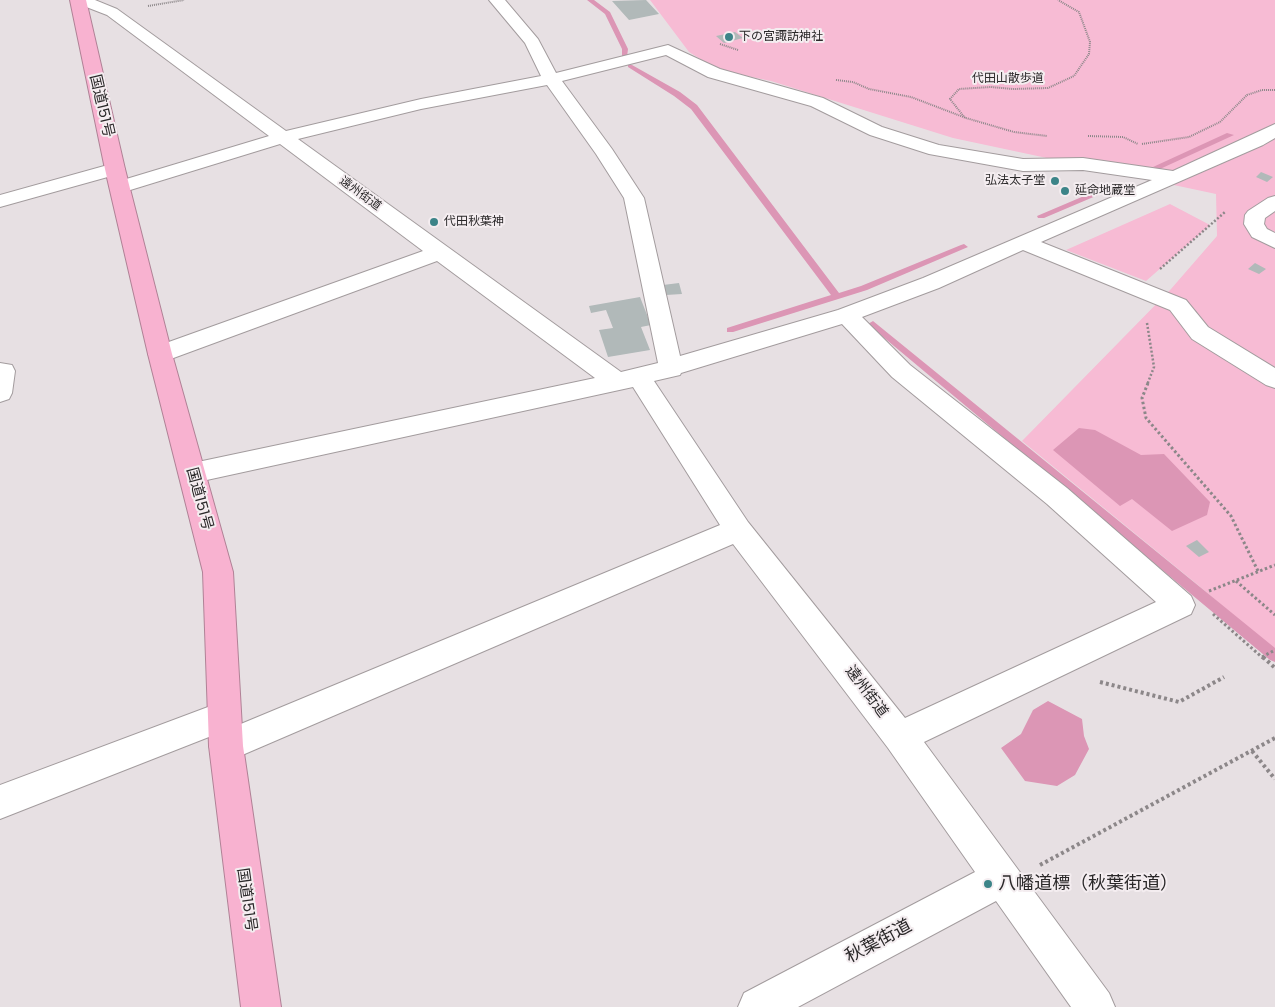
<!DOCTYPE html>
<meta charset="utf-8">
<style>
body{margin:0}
canvas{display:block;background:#e7e0e3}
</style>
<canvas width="1275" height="1007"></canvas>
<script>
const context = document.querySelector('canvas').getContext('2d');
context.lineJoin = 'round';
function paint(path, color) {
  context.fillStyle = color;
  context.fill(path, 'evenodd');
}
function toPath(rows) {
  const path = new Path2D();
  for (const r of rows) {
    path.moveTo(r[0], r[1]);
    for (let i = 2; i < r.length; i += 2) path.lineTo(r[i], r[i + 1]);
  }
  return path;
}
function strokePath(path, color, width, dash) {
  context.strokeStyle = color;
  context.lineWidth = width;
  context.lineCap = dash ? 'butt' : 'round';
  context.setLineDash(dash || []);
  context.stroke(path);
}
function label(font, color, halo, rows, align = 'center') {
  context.font = font + ' Poppins,"Noto Sans JP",sans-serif';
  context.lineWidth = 4;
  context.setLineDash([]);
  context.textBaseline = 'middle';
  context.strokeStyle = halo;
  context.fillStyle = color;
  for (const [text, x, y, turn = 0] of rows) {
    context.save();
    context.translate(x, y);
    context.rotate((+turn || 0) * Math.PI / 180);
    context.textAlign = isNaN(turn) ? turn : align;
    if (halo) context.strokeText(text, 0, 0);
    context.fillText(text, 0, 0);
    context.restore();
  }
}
paint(toPath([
 [650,0,1275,0,1275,651,1198,585,1022,441,1171,289,1217,236,1216,194,953,138,771,81,718,70,689,52],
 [1170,204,1210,225,1146,281,1066,250]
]), '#f7bbd4');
paint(toPath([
 [1079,428,1095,430,1141,455,1164,454,1210,502,1207,515,1172,531,1132,499,1120,506,1053,450],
 [1048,701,1082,719,1084,736,1089,749,1075,775,1057,786,1025,781,1001,748,1021,734,1033,710]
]), '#dc96b5');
paint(toPath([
 [587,0,594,0,610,12,628,49,627,57,622,56,622,49,605,14,587,0],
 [628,65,632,65,680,92,697,105,839,293,861,286,961,245,964,244,968,247,867,290,733,332,727,332,727,328,831,295,691,109,674,96,628,67,628,65],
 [1227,133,1234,135,1160,169,1153,167,1227,133],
 [1117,182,1124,184,1044,218,1038,218,1037,216,1117,182],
 [873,321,1275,648,1275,662,1270,660,870,326,868,324,873,321]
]), '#dc96b5');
paint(toPath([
 [646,0,659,14,629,20,612,1],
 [735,32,743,38,724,43,716,36],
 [1261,172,1273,177,1267,182,1256,177],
 [1255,263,1266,269,1259,274,1248,269],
 [679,283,682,294,666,295,663,285],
 [640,297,651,325,641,327,650,350,608,357,599,330,613,328,606,310,591,313,589,306],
 [1197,540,1209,552,1199,557,1186,546]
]), '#b1b9b9');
const minor = toPath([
 [73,0,95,0,117,9,286,131,421,99,541,76,525,43,489,0,505,0,538,39,556,73,668,45,720,69,823,98,882,127,939,145,1023,159,1083,158,1173,171,1275,124,1275,138,1263,145,1041,242,1186,300,1208,327,1275,368,1275,388,1266,385,1192,339,1170,310,1023,250,939,288,862,317,910,365,1067,488,1191,596,1195,605,1191,614,924,742,1109,993,1115,1007,1071,1007,996,901,798,1007,738,1007,744,993,975,872,888,748,733,544,226,762,214,757,209,746,214,735,0,819,0,785,224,701,236,705,240,716,236,726,720,525,633,387,193,483,184,480,180,473,184,466,193,463,595,378,437,261,168,360,160,362,152,360,148,354,152,348,423,251,280,144,127,191,120,193,113,191,110,187,113,183,269,136,107,15,76,3,73,0],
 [666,55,708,77,811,106,870,135,929,154,1023,171,1083,170,1152,180,923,278,838,310,680,356,644,198,612,149,562,81,666,55],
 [547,85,596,154,624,198,658,363,621,372,298,139,421,109,547,85],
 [842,324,892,377,1047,504,1156,602,905,718,748,522,654,381,680,375,681,373,842,324],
 [115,163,122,165,125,169,122,173,0,207,0,195,115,163],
 [1275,196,1275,211,1265,218,1264,224,1267,229,1275,233,1275,248,1252,237,1244,224,1245,215,1248,211,1268,198,1275,196],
 [0,363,12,365,15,371,12,393,9,399,0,402,0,363]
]);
const highway = toPath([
 [70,0,86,0,125,169,172,354,233,572,243,746,281,1007,241,1007,209,746,203,572,148,354,105,169,70,0]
]);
strokePath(minor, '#a39c9e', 2);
strokePath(highway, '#b08296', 2);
strokePath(toPath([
 [148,6,184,0],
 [720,44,738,50],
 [836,80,853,82,869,89,911,97,966,118,1014,132,1047,136],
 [965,118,950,99,959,89,991,87,1013,89,1048,88,1074,76,1089,54,1090,42,1079,12,1058,0],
 [1088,136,1123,137,1138,144],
 [1142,144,1189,137,1220,122,1247,95,1262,90,1275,90]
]), '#8c8789', 2, [1, 1]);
strokePath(toPath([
 [1160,269,1225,212],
 [1147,323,1154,367,1147,385]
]), '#8c8789', 2.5, [2, 2]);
strokePath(toPath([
 [1148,383,1142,398,1146,418,1231,516,1258,571],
 [1236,581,1275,615],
 [1209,591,1275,565],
 [1213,614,1264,659],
 [1262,657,1275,650]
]), '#8c8789', 3, [2.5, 2.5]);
strokePath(toPath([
 [1263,657,1275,668],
 [1100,682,1179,702,1224,677],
 [1252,751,1275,779],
 [1040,865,1275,738]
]), '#8c8789', 4, [3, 3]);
paint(minor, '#fff');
paint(highway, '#f8b2d0');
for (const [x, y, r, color] of [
 [729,37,5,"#3c8488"],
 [1055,181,5,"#3c8488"],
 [1065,191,5,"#3c8488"],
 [434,222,5,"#3c8488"],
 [988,884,5,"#3c8488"]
]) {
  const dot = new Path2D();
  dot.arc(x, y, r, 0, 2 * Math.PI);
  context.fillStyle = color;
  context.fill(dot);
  strokePath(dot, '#f4edf0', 2);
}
label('12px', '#2a2829', '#f4edf0', [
 ["下の宮諏訪神社",739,37],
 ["弘法太子堂",1045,181,"right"],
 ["延命地蔵堂",1075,191],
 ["代田秋葉神",444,222]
], 'left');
label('12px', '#2a2829', '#f4edf0', [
 ["代田山散歩道",1008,79],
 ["遠州街道",360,194,36]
]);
label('15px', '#2a2829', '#f4edf0', [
 ["国道151号",101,106,77],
 ["国道151号",199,499,75],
 ["遠州街道",866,692,53],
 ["国道151号",246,900,82]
]);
label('18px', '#2a2829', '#f4edf0', [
 ["八幡道標（秋葉街道）",998,884]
], 'left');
label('18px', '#2a2829', '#f4edf0', [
 ["秋葉街道",879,942,-28]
]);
</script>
